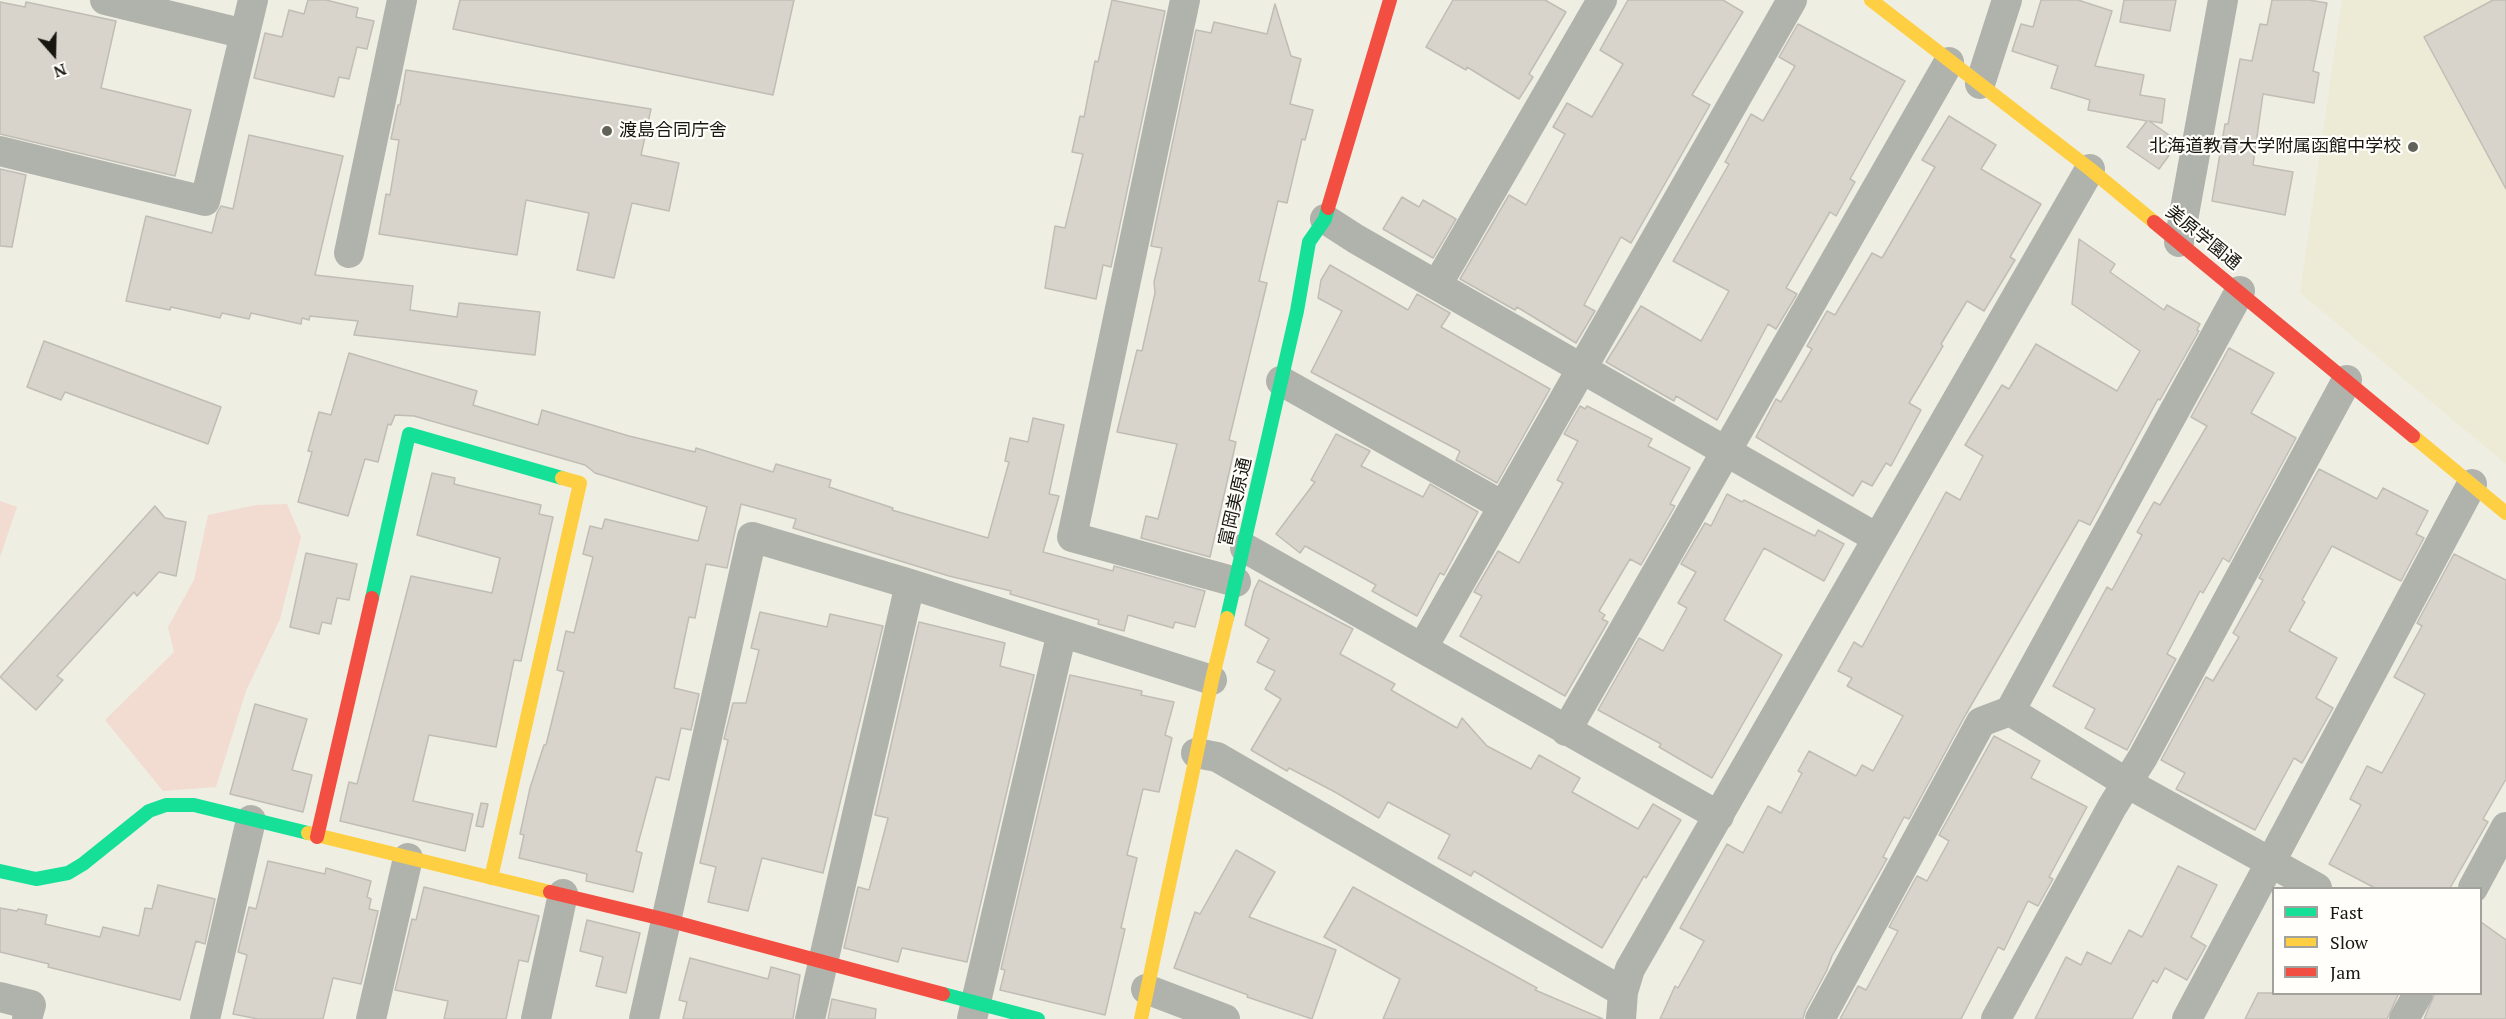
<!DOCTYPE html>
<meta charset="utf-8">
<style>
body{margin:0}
#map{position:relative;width:2506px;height:1019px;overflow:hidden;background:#efeee3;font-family:"PT Serif",serif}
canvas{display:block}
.legend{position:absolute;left:2272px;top:887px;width:210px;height:108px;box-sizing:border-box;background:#fffefa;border:2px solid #a2a19c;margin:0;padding:8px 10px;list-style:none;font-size:18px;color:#17160f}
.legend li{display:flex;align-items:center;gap:12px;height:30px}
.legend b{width:30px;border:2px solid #a2a19c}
.north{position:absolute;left:24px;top:24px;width:60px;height:60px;-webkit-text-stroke:4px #fffefa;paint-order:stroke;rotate:160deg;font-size:16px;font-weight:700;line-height:24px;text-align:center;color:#17160f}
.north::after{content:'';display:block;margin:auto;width:21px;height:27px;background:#17160f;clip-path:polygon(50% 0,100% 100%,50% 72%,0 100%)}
</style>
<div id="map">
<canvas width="2506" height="1019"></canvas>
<ul class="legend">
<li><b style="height:8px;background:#16e098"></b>Fast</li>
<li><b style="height:8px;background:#ffcf43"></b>Slow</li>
<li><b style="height:8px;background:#f24e42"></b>Jam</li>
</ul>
<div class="north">N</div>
</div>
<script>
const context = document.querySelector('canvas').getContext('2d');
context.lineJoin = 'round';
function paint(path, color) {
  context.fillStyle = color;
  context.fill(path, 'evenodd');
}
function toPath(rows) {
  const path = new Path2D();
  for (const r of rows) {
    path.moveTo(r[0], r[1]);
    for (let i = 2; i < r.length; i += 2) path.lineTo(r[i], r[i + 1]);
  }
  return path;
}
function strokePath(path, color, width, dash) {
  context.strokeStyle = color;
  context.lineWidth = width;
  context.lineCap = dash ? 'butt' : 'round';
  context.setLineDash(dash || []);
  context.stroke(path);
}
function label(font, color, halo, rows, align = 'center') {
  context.font = font + ' "PT Serif","Noto Sans JP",serif';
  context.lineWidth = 4.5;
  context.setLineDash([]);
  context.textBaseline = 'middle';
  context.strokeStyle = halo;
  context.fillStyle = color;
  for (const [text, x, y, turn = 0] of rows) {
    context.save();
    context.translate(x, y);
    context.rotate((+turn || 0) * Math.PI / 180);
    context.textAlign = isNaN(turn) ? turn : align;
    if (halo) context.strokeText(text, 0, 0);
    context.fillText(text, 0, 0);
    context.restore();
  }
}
paint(toPath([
 [2342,0,2506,0,2506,464,2300,293]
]), '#edebd6');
paint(toPath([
 [0,501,17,507,0,557],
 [287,504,301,537,280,619,246,691,216,787,163,791,105,720,174,652,168,627,194,580,208,515,256,505]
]), '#f2dbd1');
const building = toPath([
 [308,0,326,0,358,8,356,17,374,21,367,49,357,47,349,79,339,77,334,97,254,78,265,33,282,37,289,10,304,14,308,0],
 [460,0,794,0,773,95,453,29,460,0],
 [1112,0,1165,11,1111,267,1103,265,1096,299,1045,288,1055,226,1065,228,1083,154,1072,152,1080,116,1084,117,1095,61,1098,62,1112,0],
 [1453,0,1545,0,1566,12,1529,74,1533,77,1519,99,1467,67,1466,70,1426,47,1453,0],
 [1628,0,1723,0,1743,12,1692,95,1710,105,1631,243,1621,237,1584,305,1595,311,1576,343,1517,307,1515,310,1460,279,1509,195,1526,205,1565,134,1553,127,1567,103,1592,117,1623,64,1600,50,1628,0],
 [2041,0,2078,0,2112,11,2095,66,2144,75,2140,95,2165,99,2162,123,2149,121,2179,142,2159,169,2127,147,2147,121,2088,110,2090,100,2051,88,2058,66,2012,51,2021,24,2033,27,2041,0],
 [2124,0,2176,0,2170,31,2120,22,2124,0],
 [2272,0,2309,0,2327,3,2313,71,2319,73,2314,103,2263,94,2253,165,2293,172,2285,215,2212,201,2225,124,2228,124,2240,59,2252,61,2260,24,2267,25,2272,0],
 [2493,0,2506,0,2506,189,2424,37,2493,0],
 [0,2,25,7,26,2,116,21,101,88,191,110,175,176,0,134,0,2],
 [1275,4,1291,56,1301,59,1290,104,1313,110,1305,140,1302,139,1287,203,1278,201,1259,281,1267,283,1229,440,1236,442,1210,557,1141,538,1146,516,1158,519,1177,444,1117,432,1137,350,1142,351,1155,293,1154,282,1162,248,1151,246,1196,30,1211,33,1214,22,1267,34,1275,4],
 [1798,24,1905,81,1850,179,1855,182,1836,216,1830,212,1786,288,1797,294,1776,329,1768,324,1717,420,1676,396,1674,401,1606,362,1641,306,1701,341,1729,291,1673,261,1729,164,1725,162,1751,114,1763,121,1795,66,1779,57,1798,24],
 [406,70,651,109,641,155,679,163,669,211,632,203,614,278,577,270,589,213,526,200,517,255,379,234,386,194,390,195,399,140,391,139,398,105,400,105,406,70],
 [1949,116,1996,145,1981,169,2041,204,2010,257,2015,260,1984,311,1967,301,1941,344,1943,346,1909,403,1921,410,1891,466,1886,463,1872,486,1862,481,1853,496,1756,437,1776,399,1781,402,1812,349,1807,346,1827,311,1835,315,1872,253,1882,258,1935,167,1922,160,1949,116],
 [249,135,343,156,315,275,413,286,410,310,457,317,459,303,540,312,535,355,354,335,358,321,310,316,309,320,302,318,301,324,251,313,249,319,222,313,220,318,171,307,170,310,126,301,146,216,212,233,217,213,221,206,233,209,249,135],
 [0,169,26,175,12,247,0,246,0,169],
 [1402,197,1419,207,1423,200,1456,219,1433,258,1383,229,1402,197],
 [2079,239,2115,264,2110,272,2164,310,2167,305,2200,324,2197,330,2199,331,2160,400,2158,399,2090,525,2079,520,1966,714,1909,819,1904,817,1883,857,1887,859,1832,956,1827,970,1805,1011,1803,1019,1660,1019,1675,986,1678,988,1704,941,1680,928,1727,844,1743,853,1768,806,1781,813,1802,773,1798,771,1809,751,1856,776,1862,765,1873,771,1903,716,1847,686,1852,678,1838,671,1854,642,1862,647,1946,492,1960,500,1983,456,1965,445,2002,385,2009,389,2036,344,2117,391,2140,351,2072,304,2079,239],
 [1330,265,1408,310,1417,294,1450,313,1441,327,1550,389,1497,483,1456,460,1460,451,1311,372,1342,311,1318,298,1321,280,1330,265],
 [44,341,221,407,208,444,65,392,61,400,27,387,44,341],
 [2229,348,2274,373,2251,413,2296,438,2229,562,2223,558,2203,593,2200,591,2167,654,2176,659,2127,750,2085,728,2095,709,2053,686,2107,587,2112,590,2142,535,2137,532,2154,502,2160,505,2207,426,2191,417,2229,348],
 [349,353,477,391,473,405,538,425,542,410,629,436,695,452,696,448,773,472,776,464,831,480,829,487,893,508,892,510,988,538,1009,462,1005,461,1010,438,1028,442,1033,418,1064,425,1049,494,1059,496,1043,552,1113,571,1114,566,1205,591,1195,627,1175,622,1173,628,1128,615,1124,631,1098,624,1099,620,1010,594,1011,591,949,576,793,528,796,519,741,504,727,568,706,564,695,618,689,617,674,688,699,694,691,730,681,728,669,780,656,777,636,851,642,853,633,892,586,881,587,874,519,858,524,835,520,834,530,788,544,745,546,745,564,672,557,670,566,631,574,633,593,557,583,554,590,526,602,529,605,519,698,541,707,507,595,473,585,465,414,416,395,415,391,425,388,424,378,462,365,459,348,516,298,502,312,452,308,451,319,412,331,415,349,353],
 [1580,406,1585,409,1587,406,1652,439,1648,446,1690,468,1670,504,1675,506,1641,565,1630,559,1599,611,1605,615,1602,619,1608,622,1565,696,1460,636,1482,596,1474,592,1498,551,1519,563,1563,483,1557,480,1578,441,1564,434,1580,406],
 [1336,434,1370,451,1361,466,1423,497,1430,484,1478,512,1444,575,1440,573,1417,616,1372,591,1376,585,1305,546,1300,553,1276,534,1315,482,1311,480,1336,434],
 [2319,469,2377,499,2383,488,2428,511,2416,534,2424,538,2401,581,2332,546,2302,600,2305,602,2289,631,2337,658,2316,698,2333,708,2302,763,2294,758,2255,830,2176,789,2185,773,2161,760,2206,677,2213,681,2239,637,2233,633,2263,580,2259,578,2319,469],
 [432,473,455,478,454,484,541,505,539,514,553,517,521,661,514,660,496,747,429,735,413,801,473,814,465,851,340,821,349,782,357,784,411,576,492,593,500,558,417,535,432,473],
 [1727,494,1742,502,1744,500,1815,536,1818,530,1844,544,1824,581,1764,548,1724,620,1782,655,1712,778,1659,747,1661,744,1598,710,1639,638,1663,651,1687,608,1678,603,1696,572,1681,564,1705,523,1711,526,1727,494],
 [155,506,165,518,186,522,176,576,159,572,137,596,134,592,57,676,63,680,36,710,0,677,155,506],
 [306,553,357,564,349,600,337,598,331,624,322,622,319,634,290,627,306,553],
 [2454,554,2506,580,2506,779,2483,819,2488,822,2450,888,2375,888,2329,864,2361,805,2350,799,2367,766,2382,773,2425,694,2394,677,2422,626,2417,623,2454,554],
 [1259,580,1353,629,1340,654,1395,684,1391,690,1457,728,1462,718,1487,746,1531,769,1539,755,1580,778,1572,792,1638,829,1653,804,1681,820,1646,878,1644,876,1602,948,1474,871,1471,876,1438,858,1450,835,1388,802,1379,818,1335,792,1289,768,1287,771,1251,750,1281,699,1265,689,1275,671,1257,662,1269,639,1245,625,1254,590,1259,580],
 [760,612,827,627,830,614,883,626,823,873,762,858,748,911,708,902,716,867,700,863,728,740,724,739,733,703,746,703,759,650,751,648,760,612],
 [919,622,1005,643,1000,666,1034,675,967,962,902,948,898,962,844,948,858,887,869,890,888,818,875,815,919,622],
 [1070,675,1142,691,1141,695,1174,702,1165,735,1172,738,1159,792,1143,789,1127,855,1137,858,1121,928,1125,929,1105,1015,1000,990,1005,970,1001,969,1070,675],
 [255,704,307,719,292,770,312,775,303,812,230,794,255,704],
 [1994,736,2040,761,2031,778,2087,807,2049,877,2053,879,2038,906,2028,901,2004,950,1998,947,1961,1019,1840,1019,1858,986,1866,990,1898,931,1889,927,1917,876,1927,881,1949,841,1939,835,1994,736],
 [481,803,488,804,483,827,476,826,481,803],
 [1236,850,1275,872,1249,917,1336,950,1312,1019,1247,997,1248,995,1174,968,1195,912,1200,914,1236,850],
 [268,861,325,874,326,868,371,881,367,897,371,899,369,909,378,911,361,984,333,978,323,1019,258,1019,233,1014,247,955,238,952,249,907,256,909,268,861],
 [2178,866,2217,885,2191,937,2206,946,2187,980,2165,968,2157,983,2153,980,2132,1019,2035,1019,2066,957,2081,965,2087,952,2111,964,2129,930,2142,937,2178,866],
 [158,885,215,899,205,944,196,941,180,1000,48,967,49,964,0,952,0,908,17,911,18,909,47,915,45,924,100,937,103,927,139,936,145,908,152,909,158,885],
 [424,887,539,916,528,962,519,960,506,1019,444,1019,448,1001,395,990,412,919,416,920,424,887],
 [1353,887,1537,988,1535,990,1603,1019,1383,1019,1400,979,1324,937,1353,887],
 [587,920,640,933,626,993,596,986,603,957,580,951,587,920],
 [2481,922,2506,940,2506,1019,2424,1019,2435,993,2481,993,2481,922],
 [690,958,768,979,771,967,800,975,793,1019,683,1019,687,1002,679,1000,690,958],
 [2258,993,2399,993,2387,1019,2245,1019,2258,993],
 [832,999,876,1009,875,1019,828,1019,832,999]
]);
paint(building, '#d8d4cc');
strokePath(building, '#c0bdb5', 1.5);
strokePath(toPath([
 [105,0,245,34],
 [1185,0,1072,537,1236,582],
 [1980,84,2007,0],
 [0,151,205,201,253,0],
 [1325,219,1356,239,1877,538],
 [2179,242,2223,0],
 [349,253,402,0],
 [1437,285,1602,0],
 [1281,381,1503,506],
 [1245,548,1719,816],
 [1423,647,1792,0],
 [2010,711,2127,783,2317,888],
 [1566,731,1949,62],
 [1196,753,1217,757,1623,992],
 [2473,888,2506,827],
 [1146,989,1225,1019],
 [0,997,31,1005,27,1019],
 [205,1019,251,820],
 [371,1019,408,858],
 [536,1019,563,894],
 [644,1019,752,537,910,584,1212,680],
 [810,1019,910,584],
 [972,1019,1062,632],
 [1621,1019,1623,992,1630,969,2090,169],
 [1820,1019,1981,722,2010,711,2240,291],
 [1996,1019,2112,807,2143,757,2347,380],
 [2187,1019,2472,484],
 [2404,1019,2418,994]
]), '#b0b2ac', 30);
strokePath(toPath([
 [372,598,409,434,562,478],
 [1227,618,1297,311,1309,242,1325,219,1328,208],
 [0,871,36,879,68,873,83,864,149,811,166,805,194,805,308,833],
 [943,994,1038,1019]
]), '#16e098', 14);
strokePath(toPath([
 [1871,0,2090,169,2154,222],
 [2413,436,2506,513],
 [308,833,550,892],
 [491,878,580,483,562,478],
 [1141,1019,1212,680,1227,618]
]), '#ffcf43', 14);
strokePath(toPath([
 [1328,208,1390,0],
 [2154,222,2413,436],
 [317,837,372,598],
 [550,892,667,920,943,994]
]), '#f24e42', 14);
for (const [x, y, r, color] of [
 [607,131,6,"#636259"],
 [2413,147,6,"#636259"]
]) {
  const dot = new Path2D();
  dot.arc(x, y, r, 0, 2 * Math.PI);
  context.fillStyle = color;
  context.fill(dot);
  strokePath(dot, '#fffefa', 2);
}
label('18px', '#17160f', '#fffefa', [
 ["渡島合同庁舎",619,131],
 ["北海道教育大学附属函館中学校",2401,147,"right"]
], 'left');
label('18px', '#17160f', '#fffefa', [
 ["美原学園通",2203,238,39],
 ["富岡美原通",1236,502,-77]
]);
</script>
